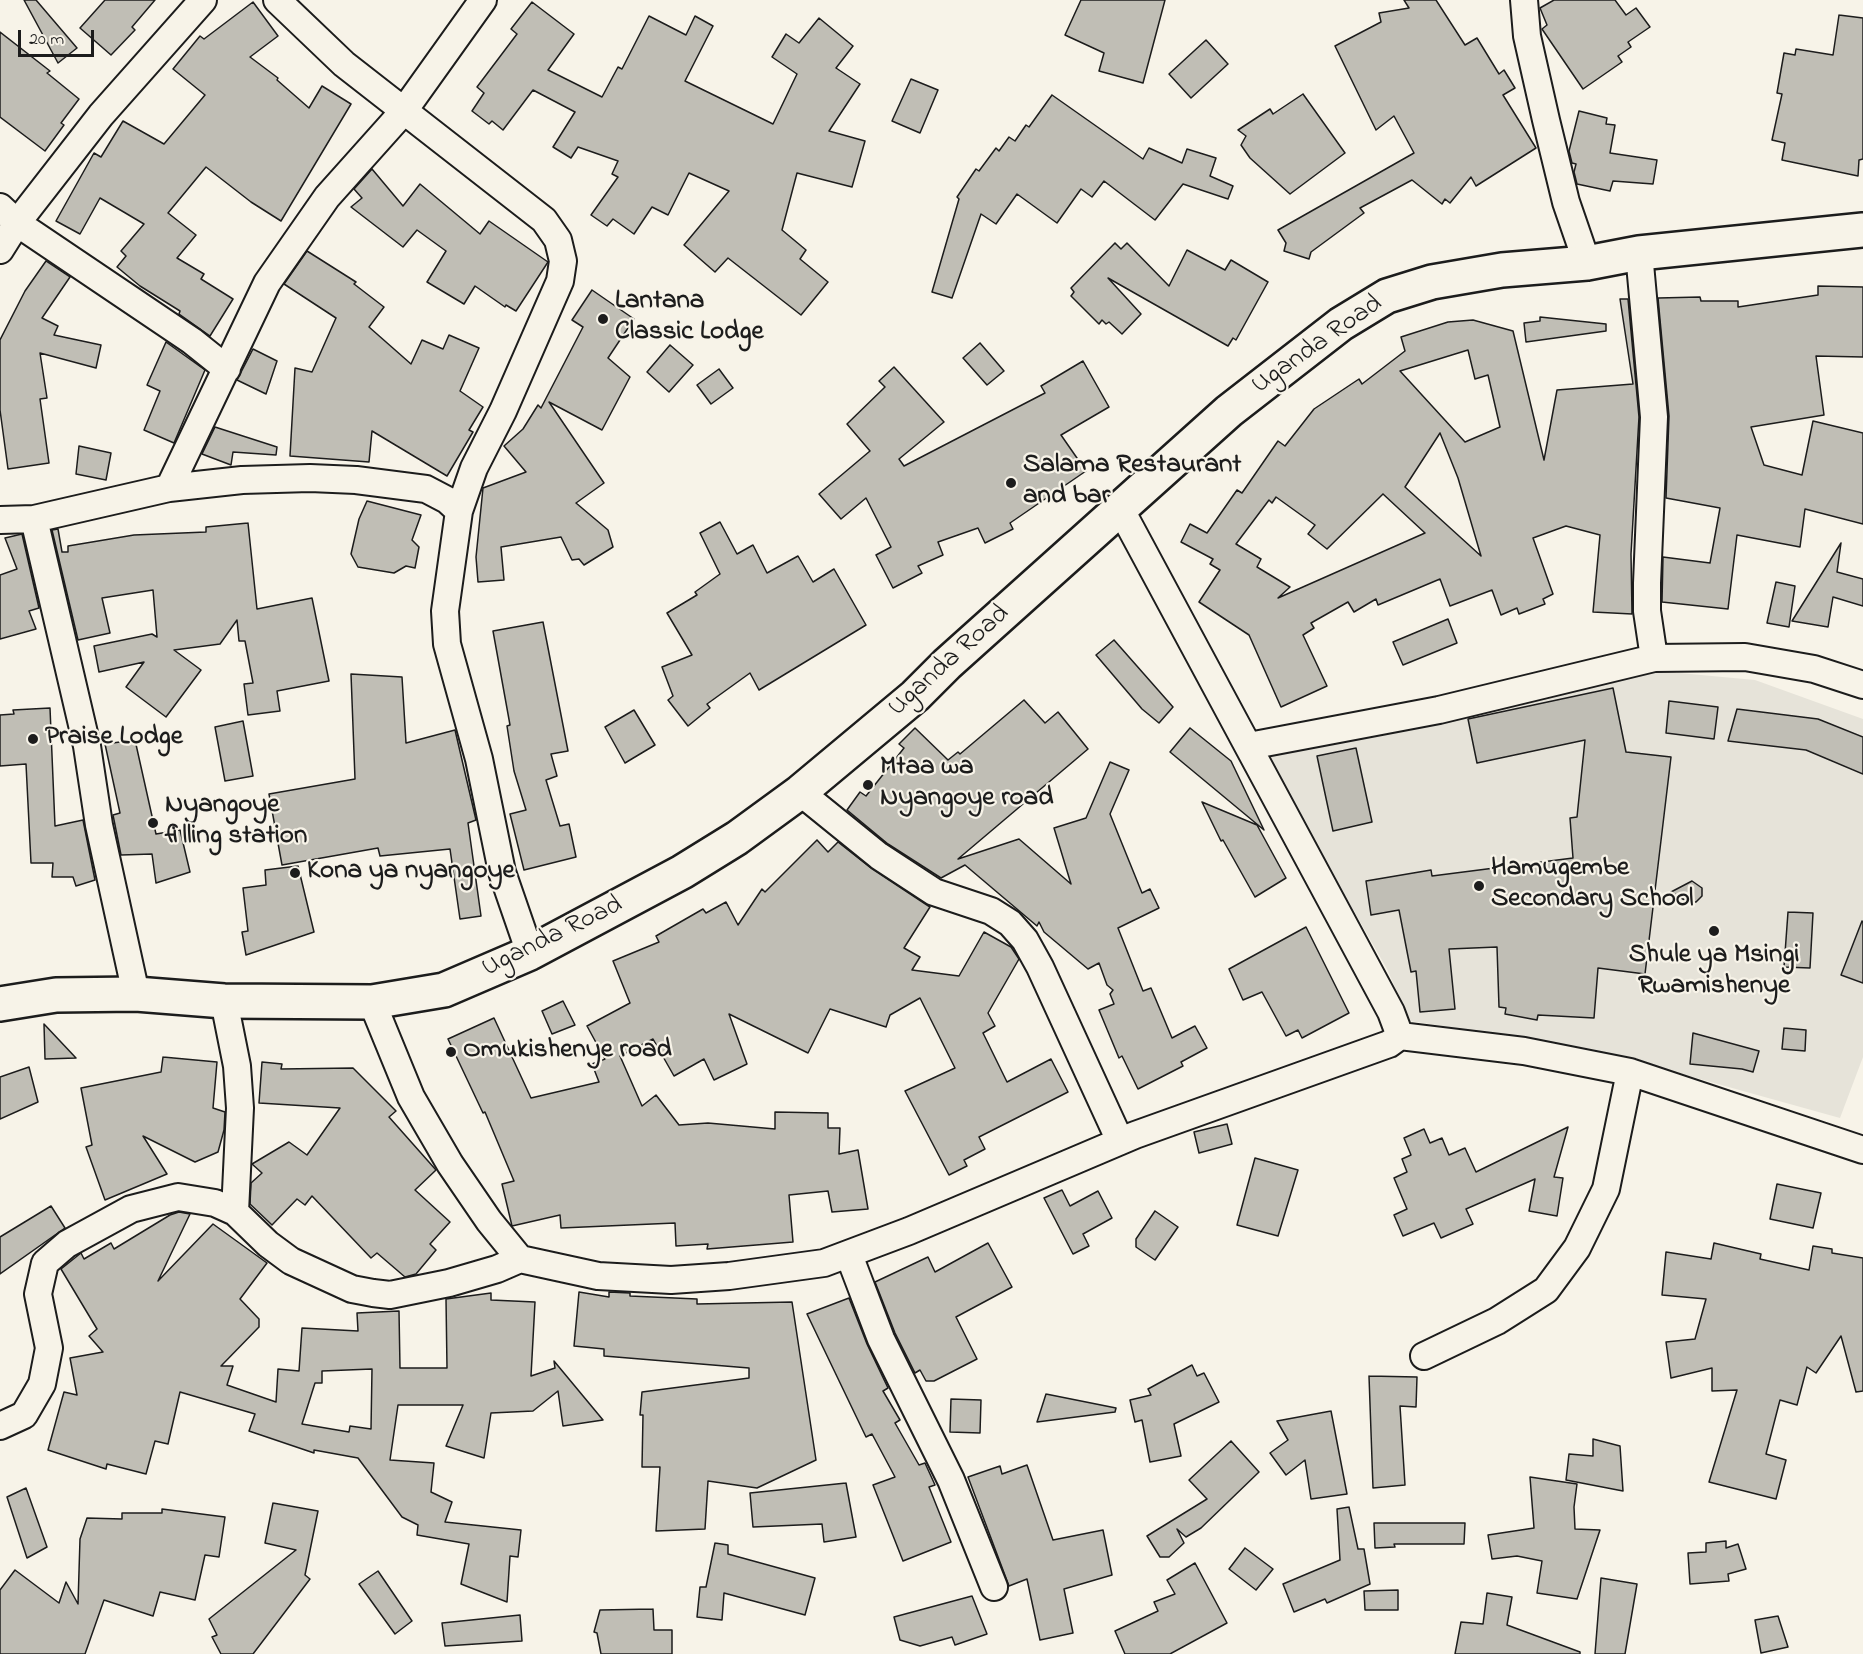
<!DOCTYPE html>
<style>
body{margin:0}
#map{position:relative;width:1863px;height:1654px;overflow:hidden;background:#f7f3e8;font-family:"Indie Flower",sans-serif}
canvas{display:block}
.scale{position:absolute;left:18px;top:30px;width:76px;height:27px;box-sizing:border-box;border:3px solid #1c1c1c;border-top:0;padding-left:8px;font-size:18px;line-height:21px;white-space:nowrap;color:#1c1c1c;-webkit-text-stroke:4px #f7f3e8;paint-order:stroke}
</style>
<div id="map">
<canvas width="1863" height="1654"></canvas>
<div class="scale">20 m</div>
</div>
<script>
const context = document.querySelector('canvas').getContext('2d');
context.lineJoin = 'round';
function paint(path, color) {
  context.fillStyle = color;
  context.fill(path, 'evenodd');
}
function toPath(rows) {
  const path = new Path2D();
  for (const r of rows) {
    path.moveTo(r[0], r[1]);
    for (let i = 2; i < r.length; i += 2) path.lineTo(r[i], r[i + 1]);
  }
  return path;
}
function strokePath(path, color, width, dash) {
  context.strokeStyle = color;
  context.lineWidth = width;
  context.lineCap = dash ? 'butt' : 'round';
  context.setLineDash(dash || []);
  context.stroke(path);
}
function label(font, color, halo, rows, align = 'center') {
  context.font = font + ' "Indie Flower",sans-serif';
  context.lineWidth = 4.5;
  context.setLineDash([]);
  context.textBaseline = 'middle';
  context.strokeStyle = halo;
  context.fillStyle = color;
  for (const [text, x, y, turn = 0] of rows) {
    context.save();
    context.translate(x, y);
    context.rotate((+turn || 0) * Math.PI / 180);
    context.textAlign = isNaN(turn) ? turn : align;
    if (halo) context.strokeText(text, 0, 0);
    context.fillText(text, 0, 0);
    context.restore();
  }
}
paint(toPath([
 [1625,668,1755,680,1863,719,1863,1057,1840,1118,1592,1049,1410,1021,1387,969,1265,756]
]), '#e6e3d9');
const building = toPath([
 [24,0,36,0,77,48,58,63,24,0],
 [105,0,155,0,132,27,135,30,111,55,80,28,105,0],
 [1081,0,1165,0,1143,83,1099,71,1104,53,1065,35,1081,0],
 [1404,0,1436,0,1465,45,1477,38,1499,74,1504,70,1515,88,1503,95,1536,148,1476,186,1471,177,1450,203,1445,199,1442,204,1412,180,1360,208,1364,213,1311,252,1309,259,1284,251,1286,243,1278,230,1414,153,1394,116,1376,130,1335,46,1381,22,1379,13,1409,8,1404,0],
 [1554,0,1615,0,1626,15,1636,8,1650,27,1628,42,1631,47,1618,56,1622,62,1583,89,1542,29,1547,25,1540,8,1554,0],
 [253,2,278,36,250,57,278,78,277,80,309,108,322,86,351,104,281,221,251,202,206,167,168,213,196,235,177,258,204,274,201,279,233,299,210,336,179,314,180,311,140,286,117,267,126,256,121,251,144,224,100,198,80,234,56,221,94,153,101,157,123,121,164,144,205,95,173,69,200,36,204,39,253,2],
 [532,2,574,34,548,70,602,97,618,67,622,69,649,16,686,35,695,16,713,26,685,81,773,124,797,74,772,57,786,34,799,43,819,18,853,46,836,68,860,84,829,131,865,141,852,187,797,173,782,230,806,250,800,259,828,282,801,315,728,258,715,272,684,245,729,191,689,173,668,215,652,207,634,234,613,219,607,226,591,215,618,177,612,174,618,161,578,147,571,158,553,147,575,112,533,90,503,130,492,121,489,124,472,111,484,93,477,87,517,34,511,29,532,2],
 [1839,15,1863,18,1863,159,1859,160,1858,176,1782,160,1785,143,1772,140,1782,94,1777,93,1784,53,1795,55,1796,49,1833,55,1839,15],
 [0,32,50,71,47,73,79,99,61,123,64,125,45,151,0,117,0,32],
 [1206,40,1228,64,1191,98,1169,74,1206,40],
 [911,79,938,90,920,133,892,121,911,79],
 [1303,94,1345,153,1290,194,1250,158,1241,145,1246,136,1238,130,1270,109,1273,114,1303,94],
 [1052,95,1143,159,1149,148,1182,163,1187,149,1216,158,1210,176,1233,186,1228,199,1183,184,1155,220,1104,181,1092,197,1081,189,1057,223,1017,194,996,224,981,214,952,298,932,292,959,199,957,197,976,169,979,171,996,148,999,151,1009,137,1015,141,1026,125,1029,127,1052,95],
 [1579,111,1607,118,1606,124,1615,125,1610,153,1657,160,1653,184,1613,181,1610,191,1577,184,1574,172,1576,164,1572,163,1569,151,1579,111],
 [372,169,403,206,420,184,480,234,489,221,548,262,516,311,506,305,505,307,475,286,464,304,427,282,446,251,417,230,403,247,351,207,362,198,354,189,372,169],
 [1115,243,1121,249,1127,243,1169,286,1187,250,1225,270,1231,260,1268,282,1236,340,1233,338,1228,346,1108,278,1141,314,1122,334,1109,322,1106,324,1102,320,1099,324,1071,296,1074,292,1071,288,1115,243],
 [307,251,356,282,354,284,384,307,369,327,411,364,422,340,443,349,449,335,479,348,460,391,483,407,469,430,473,432,447,476,372,431,369,462,290,456,295,368,312,372,336,318,284,284,307,251],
 [46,261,70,277,42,318,58,326,54,335,101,345,96,368,40,353,47,398,40,399,49,463,8,469,0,410,0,340,25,291,46,261],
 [1818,286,1863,287,1863,357,1816,356,1824,415,1751,427,1764,465,1802,475,1813,421,1863,433,1863,524,1805,509,1800,547,1737,535,1728,609,1662,602,1663,557,1710,563,1720,508,1666,498,1669,416,1658,298,1700,297,1701,301,1738,301,1738,307,1818,295,1818,286],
 [592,290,634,319,608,358,630,377,602,430,549,402,604,483,576,503,608,530,613,547,584,565,579,559,572,560,561,537,501,547,504,580,478,582,476,557,483,488,526,472,504,446,523,429,538,405,541,408,583,327,572,320,592,290],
 [1620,299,1628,299,1639,417,1631,554,1632,614,1593,612,1600,535,1566,526,1533,538,1553,594,1543,599,1545,604,1519,614,1517,608,1501,615,1492,590,1450,606,1440,579,1378,605,1376,599,1354,612,1348,602,1311,623,1314,628,1303,635,1327,686,1281,707,1249,635,1199,602,1220,570,1210,564,1213,559,1181,542,1190,524,1207,533,1237,490,1242,493,1278,441,1285,446,1314,409,1359,379,1362,384,1405,351,1401,337,1448,322,1473,320,1513,331,1544,460,1557,390,1633,384,1620,299],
 [1468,350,1475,379,1488,375,1500,427,1465,442,1400,371,1468,350],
 [1440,433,1458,478,1481,556,1405,487,1440,433],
 [1383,494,1425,533,1278,598,1290,587,1257,567,1261,559,1236,544,1269,500,1272,503,1276,497,1315,525,1308,534,1327,549,1383,494],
 [1540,317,1606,324,1606,331,1526,342,1524,323,1540,321,1540,317],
 [166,342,205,370,174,443,144,430,160,391,147,385,166,342],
 [980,343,1004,371,987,385,963,358,980,343],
 [670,345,693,365,669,392,647,372,670,345],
 [253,349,277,361,266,394,237,380,253,349],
 [1083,361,1109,407,1061,435,1086,471,1010,523,1013,529,985,543,978,528,938,542,943,555,918,566,922,573,893,588,876,555,891,547,866,498,841,519,819,494,870,451,847,424,885,387,879,381,894,367,944,422,899,459,904,466,1045,393,1041,386,1083,361],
 [719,369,733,388,711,404,697,385,719,369],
 [215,427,277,447,276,455,233,452,231,465,202,454,215,427],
 [79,446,111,453,106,480,76,474,79,446],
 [367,501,421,515,412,540,419,547,415,568,406,566,394,573,358,567,351,554,359,519,367,501],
 [720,522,737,554,753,545,767,573,798,556,813,582,834,569,866,625,759,690,750,673,707,704,710,708,688,726,668,700,673,696,662,667,692,655,667,613,697,595,695,592,720,574,700,533,720,522],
 [248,523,257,609,312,598,329,681,277,691,280,711,248,715,244,684,253,683,245,641,239,641,237,620,220,644,174,650,201,670,166,717,126,687,144,662,99,672,94,646,152,634,157,637,153,590,102,598,110,633,78,640,52,530,58,529,62,552,68,552,68,546,134,535,206,532,206,527,248,523],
 [22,534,39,608,29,611,36,629,0,639,0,575,17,569,5,538,22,534],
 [1841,543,1837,572,1863,579,1863,606,1833,597,1828,627,1792,621,1841,543],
 [1776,582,1795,586,1789,627,1767,623,1776,582],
 [1448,619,1457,643,1403,665,1393,642,1448,619],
 [543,622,568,751,551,754,557,776,546,780,560,826,569,824,576,857,524,870,510,814,526,810,514,771,507,726,510,725,493,631,543,622],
 [1114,640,1173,707,1159,723,1142,709,1096,655,1114,640],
 [351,674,402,677,406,743,455,730,476,820,468,823,481,916,460,919,450,849,380,856,378,848,282,865,269,794,355,779,351,674],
 [1613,688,1626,752,1671,757,1645,974,1598,968,1594,1018,1538,1015,1537,1020,1505,1014,1506,1008,1499,1007,1497,947,1449,949,1455,1009,1420,1012,1416,971,1411,972,1399,910,1371,915,1366,881,1431,870,1432,876,1573,858,1570,818,1577,817,1585,740,1477,763,1468,719,1613,688],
 [1024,700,1045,723,1058,712,1088,749,958,859,1019,839,1071,884,1054,828,1086,818,1110,762,1129,770,1110,814,1142,893,1150,889,1159,908,1118,928,1143,991,1151,988,1172,1038,1195,1026,1207,1048,1181,1062,1183,1066,1138,1089,1122,1056,1119,1058,1099,1010,1114,1004,1110,994,1113,990,1107,985,1099,963,1088,969,1044,932,1039,922,1037,926,965,865,941,878,888,844,847,810,860,792,866,796,904,748,899,744,915,728,948,760,958,752,960,754,1024,700],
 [1669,701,1718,707,1714,739,1666,733,1669,701],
 [50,708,55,826,83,820,95,880,76,886,73,877,52,877,53,863,31,863,26,764,0,766,0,715,14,714,13,710,50,708],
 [1737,709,1818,719,1863,737,1863,774,1806,750,1728,741,1737,709],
 [634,710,655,745,625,763,605,727,634,710],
 [243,721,253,776,225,781,215,727,243,721],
 [1190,728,1231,761,1264,830,1170,752,1190,728],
 [135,740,156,834,180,830,190,872,156,883,152,854,121,855,113,815,120,813,105,744,135,740],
 [1356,748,1372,822,1333,831,1317,756,1356,748],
 [1202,802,1257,825,1286,878,1255,897,1223,840,1221,841,1202,802],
 [817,840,828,852,838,842,871,868,930,907,904,948,920,957,912,970,959,976,984,932,1011,947,1019,959,988,1013,995,1026,983,1033,1007,1082,1051,1059,1068,1092,979,1137,985,1149,964,1160,967,1166,949,1175,905,1091,955,1068,920,998,890,1015,886,1027,830,1009,808,1053,729,1014,747,1064,714,1080,704,1059,674,1076,653,1039,620,1056,642,1106,656,1095,679,1125,708,1123,775,1129,775,1112,828,1113,828,1128,840,1128,839,1154,858,1150,868,1209,832,1212,828,1191,789,1195,793,1242,707,1249,708,1244,676,1246,675,1223,561,1228,560,1215,512,1226,502,1184,514,1181,485,1112,483,1113,448,1039,494,1018,531,1098,599,1082,592,1064,605,1059,587,1026,630,1003,613,961,659,942,656,936,703,909,706,913,726,902,738,925,762,889,765,892,817,840],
 [298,866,314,932,246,955,242,932,248,931,243,888,266,885,265,870,298,866],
 [1692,881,1702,888,1702,896,1696,902,1688,902,1671,892,1692,881],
 [1788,912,1813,913,1810,968,1784,967,1788,912],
 [1862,921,1863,922,1863,983,1841,975,1862,921],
 [1306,927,1349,1013,1302,1038,1298,1030,1286,1036,1262,992,1243,1000,1229,969,1306,927],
 [563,1001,575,1025,552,1034,542,1011,563,1001],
 [44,1024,76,1058,45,1059,44,1024],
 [1784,1028,1806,1030,1805,1051,1782,1049,1784,1028],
 [1693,1033,1759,1051,1753,1072,1742,1069,1690,1064,1693,1033],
 [163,1057,217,1062,213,1108,225,1112,224,1130,218,1152,195,1162,143,1136,167,1174,105,1200,86,1147,92,1145,81,1088,161,1072,163,1057],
 [262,1062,282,1064,281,1069,353,1068,396,1111,389,1117,436,1170,415,1190,450,1222,430,1244,436,1250,416,1274,405,1277,377,1253,371,1258,312,1196,305,1205,297,1199,272,1225,250,1204,251,1183,262,1173,252,1164,289,1142,307,1155,340,1108,259,1103,262,1062],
 [29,1067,38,1102,0,1119,0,1077,29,1067],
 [1227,1124,1232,1144,1199,1153,1194,1132,1227,1124],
 [1568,1127,1554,1177,1563,1178,1557,1216,1529,1211,1535,1179,1466,1209,1473,1224,1441,1238,1434,1223,1403,1236,1394,1215,1407,1209,1394,1178,1407,1172,1402,1159,1411,1155,1404,1138,1424,1129,1430,1143,1442,1138,1449,1155,1465,1148,1476,1172,1568,1127],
 [1255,1158,1298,1170,1278,1236,1237,1225,1255,1158],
 [1777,1184,1821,1193,1813,1228,1770,1219,1777,1184],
 [1062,1190,1070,1206,1098,1191,1112,1218,1083,1234,1089,1246,1073,1254,1044,1198,1062,1190],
 [51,1206,65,1228,0,1274,0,1237,51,1206],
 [1155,1211,1178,1227,1155,1260,1136,1247,1136,1239,1155,1211],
 [179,1212,190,1214,158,1281,213,1224,267,1263,240,1299,259,1319,259,1327,221,1366,233,1366,227,1385,276,1402,278,1369,299,1371,302,1328,358,1331,357,1313,399,1311,400,1368,447,1368,446,1299,491,1293,491,1300,535,1302,531,1376,555,1368,554,1361,603,1420,563,1426,558,1391,533,1411,491,1413,484,1458,446,1446,463,1405,398,1405,390,1460,434,1463,431,1492,452,1502,445,1522,521,1530,518,1557,510,1556,507,1602,461,1584,469,1544,417,1535,418,1525,402,1517,358,1458,314,1450,314,1453,249,1431,255,1414,180,1392,168,1444,155,1441,146,1474,107,1464,106,1469,48,1450,64,1392,77,1395,70,1358,103,1352,89,1336,97,1329,61,1269,81,1253,84,1259,111,1243,114,1249,170,1215,179,1212],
 [372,1369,371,1429,350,1426,349,1432,302,1424,315,1383,322,1383,322,1371,372,1369],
 [988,1243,1012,1287,956,1317,977,1359,934,1381,926,1381,920,1370,915,1373,895,1333,875,1282,928,1257,935,1272,988,1243],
 [1714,1243,1761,1254,1760,1259,1809,1270,1813,1246,1832,1249,1832,1253,1863,1258,1863,1391,1856,1392,1841,1336,1816,1373,1807,1367,1797,1405,1780,1400,1766,1454,1786,1460,1776,1499,1709,1482,1737,1390,1712,1391,1712,1368,1671,1378,1666,1342,1695,1339,1706,1299,1662,1295,1666,1252,1711,1259,1714,1243],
 [579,1292,609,1297,609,1292,630,1293,630,1296,697,1299,697,1304,792,1302,816,1460,757,1488,708,1481,705,1529,656,1531,660,1467,642,1467,643,1415,640,1415,642,1392,749,1378,749,1368,604,1356,604,1349,574,1346,579,1292],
 [849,1298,867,1344,888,1388,883,1391,900,1420,895,1423,919,1465,925,1463,935,1485,929,1487,951,1542,903,1561,873,1485,895,1477,872,1434,866,1437,807,1314,849,1298],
 [1192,1365,1197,1376,1204,1373,1219,1402,1174,1424,1181,1456,1150,1462,1142,1420,1135,1422,1130,1400,1151,1395,1148,1389,1192,1365],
 [1369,1376,1417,1377,1416,1407,1400,1406,1405,1485,1373,1488,1369,1376],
 [1046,1394,1116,1408,1115,1412,1037,1422,1046,1394],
 [951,1399,981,1400,980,1433,950,1432,951,1399],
 [1331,1411,1347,1494,1311,1499,1305,1460,1286,1475,1270,1453,1288,1440,1277,1421,1331,1411],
 [1593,1439,1620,1446,1623,1491,1566,1480,1569,1454,1593,1456,1593,1439],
 [1231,1441,1259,1472,1201,1528,1186,1537,1177,1529,1184,1543,1169,1557,1160,1557,1147,1536,1207,1499,1189,1480,1231,1441],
 [1027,1465,1053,1540,1103,1530,1112,1575,1064,1589,1073,1633,1040,1640,1027,1579,1009,1586,968,1477,1000,1466,1002,1474,1027,1465],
 [1530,1477,1577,1484,1574,1507,1575,1529,1600,1530,1577,1599,1537,1593,1542,1561,1517,1556,1492,1559,1488,1535,1534,1528,1530,1477],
 [846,1483,856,1537,824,1542,822,1524,753,1527,750,1493,846,1483],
 [26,1488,47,1547,27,1558,7,1497,26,1488],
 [273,1503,318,1511,305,1575,310,1579,253,1654,221,1654,212,1637,217,1635,209,1619,296,1550,265,1543,273,1503],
 [1349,1507,1358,1549,1364,1549,1370,1584,1327,1603,1325,1599,1294,1612,1283,1584,1340,1560,1337,1509,1349,1507],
 [162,1509,225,1517,219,1557,205,1555,195,1600,160,1592,153,1616,104,1600,85,1654,0,1654,0,1590,15,1570,59,1603,66,1582,78,1604,80,1539,87,1518,122,1519,122,1513,162,1513,162,1509],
 [1374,1523,1465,1523,1464,1544,1394,1544,1395,1547,1375,1548,1374,1523],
 [1726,1541,1726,1548,1738,1544,1746,1569,1728,1574,1729,1581,1690,1584,1688,1553,1706,1552,1706,1543,1726,1541],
 [715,1543,728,1545,728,1554,815,1578,805,1615,724,1593,722,1620,697,1617,700,1587,706,1587,715,1543],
 [1245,1548,1273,1569,1256,1590,1229,1569,1245,1548],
 [1195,1563,1227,1623,1170,1654,1125,1654,1115,1631,1158,1611,1154,1602,1175,1594,1167,1580,1195,1563],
 [378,1571,412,1621,395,1634,359,1584,378,1571],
 [1601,1578,1637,1584,1625,1654,1595,1654,1601,1578],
 [1398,1590,1398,1610,1365,1610,1364,1591,1398,1590],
 [1487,1593,1512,1597,1507,1625,1580,1652,1580,1654,1455,1654,1461,1622,1483,1624,1487,1593],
 [972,1596,987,1634,955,1645,952,1637,920,1646,900,1640,894,1617,972,1596],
 [653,1609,654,1630,672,1630,672,1654,601,1654,597,1633,594,1632,600,1610,653,1609],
 [520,1615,522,1641,445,1646,442,1623,520,1615],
 [1778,1616,1788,1647,1761,1653,1755,1620,1778,1616]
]);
paint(building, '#c0beb5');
strokePath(building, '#1c1c1c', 1.5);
const minor = toPath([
 [277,0,344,64,544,220,558,240,563,261,560,281,503,411,474,468,459,511,445,611,447,644,479,759,502,872,530,953],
 [1524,0,1527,36,1546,120,1566,202,1587,263],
 [0,207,17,223,192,341,227,369],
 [0,250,17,223,101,115,203,0],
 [1639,253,1654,417,1647,583,1647,611,1654,658],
 [169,488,267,283,327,197,403,112,483,0],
 [34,519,87,746,99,825,136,994],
 [0,520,34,519,169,488,242,480,310,478,356,480,426,489,447,500,459,511],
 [1249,746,1439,710,1654,658,1745,657,1814,669,1863,685],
 [800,792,879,856,934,892,991,911,1010,923,1025,940,1040,967,1120,1141],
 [224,1001,237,1066,240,1108,235,1212],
 [372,1002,411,1097,450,1164,489,1221,520,1259,598,1276,671,1280,729,1276,824,1263,909,1231,1135,1135,1389,1044,1400,1036,1391,1012,1121,510],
 [1400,1036,1524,1051,1630,1072,1863,1150],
 [849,1255,881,1339,951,1480,994,1587],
 [1424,1356,1497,1321,1546,1290,1577,1248,1606,1189,1630,1072],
 [0,1426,24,1415,42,1384,49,1348,38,1294,45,1263,67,1244,131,1209,178,1197,215,1203,235,1212,268,1244,291,1261,352,1289,373,1293,390,1295,449,1283,497,1269,520,1259]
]);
const primary = toPath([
 [0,1004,56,995,136,994,224,1001,372,1002,444,990,530,953,682,872,737,838,800,792,915,696,947,664,1229,411,1341,324,1387,296,1432,282,1502,270,1587,263,1639,253,1863,230]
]);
strokePath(minor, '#1c1c1c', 30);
strokePath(primary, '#1c1c1c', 38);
strokePath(minor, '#f7f3e8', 26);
strokePath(primary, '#f7f3e8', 33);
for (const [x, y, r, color] of [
 [603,319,6,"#1c1c1c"],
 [1011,483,6,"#1c1c1c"],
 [33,739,6,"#1c1c1c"],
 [868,785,6,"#1c1c1c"],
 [153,823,6,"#1c1c1c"],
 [295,873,6,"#1c1c1c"],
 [1479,886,6,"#1c1c1c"],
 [1714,931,6,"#1c1c1c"],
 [451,1052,6,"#1c1c1c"]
]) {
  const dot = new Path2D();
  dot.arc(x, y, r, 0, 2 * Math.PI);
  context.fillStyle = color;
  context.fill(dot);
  strokePath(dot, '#f7f3e8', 2);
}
label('bold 27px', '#1c1c1c', '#f7f3e8', [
 ["Lantana",615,303],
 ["Classic Lodge",615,334],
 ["Salama Restaurant",1023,467],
 ["and bar",1023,498],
 ["Praise Lodge",45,739],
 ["Mtaa wa",880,769],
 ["Nyangoye road",880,800],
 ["Nyangoye",165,807],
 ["filling station",165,838],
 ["Hamugembe",1491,870],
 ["Secondary School",1491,901],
 ["Kona ya nyangoye",307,873],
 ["Shule ya Msingi",1714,957,"center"],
 ["Rwamishenye",1714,988,"center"],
 ["Omukishenye road",463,1052]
], 'left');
label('27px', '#1c1c1c', '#f7f3e8', [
 ["Uganda Road",1318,346,-35],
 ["Uganda Road",950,662,-42],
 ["Uganda Road",553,938,-26]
]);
</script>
